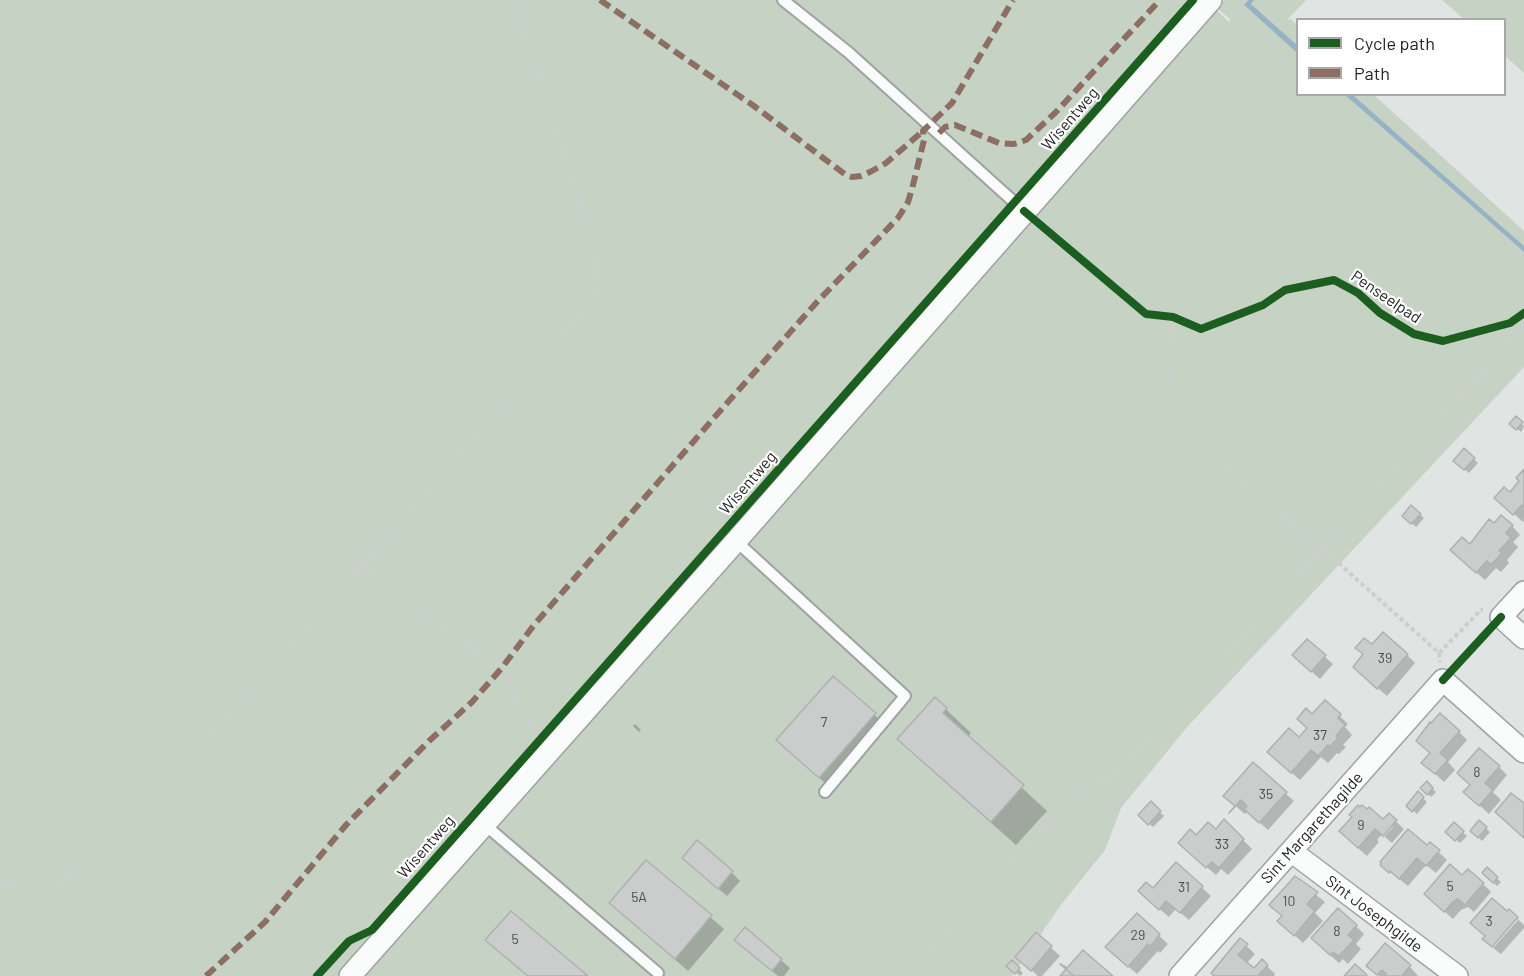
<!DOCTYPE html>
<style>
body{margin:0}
#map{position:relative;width:1524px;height:976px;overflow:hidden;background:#e0e4e3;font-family:Barlow,sans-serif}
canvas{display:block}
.legend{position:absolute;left:1296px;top:18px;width:210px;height:78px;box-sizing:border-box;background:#fff;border:2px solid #a7a8a7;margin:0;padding:8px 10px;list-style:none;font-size:18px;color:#232524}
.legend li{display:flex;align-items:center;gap:12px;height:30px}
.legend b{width:30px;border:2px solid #a7a8a7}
</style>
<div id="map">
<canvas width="1524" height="976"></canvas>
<ul class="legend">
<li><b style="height:8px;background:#1b5e20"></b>Cycle path</li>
<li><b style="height:8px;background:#8d6e63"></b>Path</li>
</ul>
</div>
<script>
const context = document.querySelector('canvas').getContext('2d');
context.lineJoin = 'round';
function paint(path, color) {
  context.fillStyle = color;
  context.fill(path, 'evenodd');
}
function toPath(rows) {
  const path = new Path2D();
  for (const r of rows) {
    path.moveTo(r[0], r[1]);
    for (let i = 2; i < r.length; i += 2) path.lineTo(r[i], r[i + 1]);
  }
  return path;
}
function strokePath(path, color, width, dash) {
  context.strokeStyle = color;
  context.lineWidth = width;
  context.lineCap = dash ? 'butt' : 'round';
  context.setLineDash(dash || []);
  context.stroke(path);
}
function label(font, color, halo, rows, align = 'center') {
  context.font = font + ' Barlow,sans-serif';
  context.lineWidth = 4.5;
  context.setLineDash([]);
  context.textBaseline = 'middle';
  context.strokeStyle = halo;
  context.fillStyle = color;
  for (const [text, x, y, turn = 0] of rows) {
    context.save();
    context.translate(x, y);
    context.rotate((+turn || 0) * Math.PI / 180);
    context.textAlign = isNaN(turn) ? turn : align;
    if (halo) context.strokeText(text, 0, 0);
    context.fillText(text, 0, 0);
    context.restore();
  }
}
paint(toPath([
 [0,0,1205,0,1229,22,1231,20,1217,8,1224,0,1248,0,1244,5,1297,53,1298,94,1345,95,1524,252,1524,367,1188,726,1121,808,1105,850,1060,906,1012,976,0,976],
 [1254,0,1306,0,1287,20,1291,19,1297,25,1297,45,1251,4],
 [1442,0,1524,0,1524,73,1505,56,1504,20,1464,19],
 [1353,95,1374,95,1524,231,1524,246]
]), '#c6d2c4');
paint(toPath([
 [1248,0,1254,0,1251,4,1297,45,1297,53,1244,5],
 [1345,95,1353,95,1524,246,1524,252]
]), '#96b3c4');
paint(toPath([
 [1516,418,1524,426,1521,432,1511,424],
 [1464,450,1478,463,1469,473,1455,461],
 [1524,471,1524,520,1523,522,1505,506,1510,494,1521,481],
 [1411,507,1424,518,1416,527,1404,516],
 [1494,525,1512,526,1520,535,1513,542,1518,547,1507,560,1509,563,1501,572,1496,568,1485,580,1461,559,1470,546],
 [1372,646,1407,655,1415,663,1387,696,1363,675],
 [1324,656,1333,664,1320,679,1303,664],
 [833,678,888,727,833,790,791,753],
 [935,699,971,733,967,737,1047,811,1016,845,924,763,899,739],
 [1325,702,1348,724,1345,727,1352,735,1343,745,1346,747,1339,754,1337,753,1328,763,1321,757,1300,780,1278,761,1309,728,1313,716],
 [635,724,641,730,639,732,633,726],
 [1459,732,1467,740,1448,762,1455,770,1444,782,1432,771,1431,754],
 [1253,764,1294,801,1268,830,1247,811,1245,814,1233,804],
 [1499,767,1507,775,1493,792,1501,800,1489,814,1465,792],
 [1427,784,1436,792,1431,797,1422,788],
 [1418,793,1427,802,1417,814,1408,806],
 [1151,804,1164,816,1153,827,1140,815],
 [1389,815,1404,829,1392,843,1384,836,1367,856,1349,840,1354,817,1384,821],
 [1391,824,1393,827,1379,842,1377,840],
 [1225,822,1252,849,1228,875,1221,869,1216,875,1188,851,1197,837,1216,831],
 [1479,822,1490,832,1482,841,1472,831],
 [1454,824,1467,836,1460,843,1447,832],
 [1430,844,1447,860,1436,873,1426,865,1408,886,1382,865,1427,847],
 [646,862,724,929,688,971,611,903],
 [1176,864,1211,896,1189,920,1176,909,1169,917,1148,899],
 [692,866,732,873,740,881,727,896],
 [1487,870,1501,882,1497,886,1484,873],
 [1463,877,1483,884,1491,892,1474,912,1468,907,1461,910,1453,919,1434,902],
 [1295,878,1325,902,1315,913,1323,921,1303,943,1288,929,1284,917],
 [1509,911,1524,925,1524,928,1501,954,1493,948,1518,920,1507,913],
 [1137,916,1168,944,1160,953,1158,951,1137,974,1115,955],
 [1356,926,1364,934,1356,944,1361,949,1348,964,1343,959,1339,963,1321,947],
 [745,929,790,968,784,976,778,976,745,948],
 [1036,934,1060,956,1042,976,1038,976,1026,965],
 [1240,940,1255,954,1246,964,1254,970,1267,966,1275,974,1274,976,1216,976],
 [1386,945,1410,967,1418,976,1379,976,1368,966],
 [1012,962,1023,973,1020,976,1009,966]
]), '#0003');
const building = toPath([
 [1516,416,1523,422,1516,430,1509,424,1516,416],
 [1464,448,1475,458,1464,470,1453,461,1464,448],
 [1524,469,1524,506,1522,505,1513,515,1494,498,1504,487,1510,492,1519,481,1516,478,1524,469],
 [1411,505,1421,514,1411,524,1402,516,1411,505],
 [1501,515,1513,525,1506,533,1511,538,1499,551,1502,553,1491,565,1487,561,1476,573,1450,550,1462,537,1470,544,1489,519,1494,523,1501,515],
 [1383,632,1408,654,1377,689,1353,667,1363,654,1355,648,1364,638,1372,644,1383,632],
 [1307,639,1326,655,1311,672,1292,655,1307,639],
 [833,676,876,713,819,778,776,740,833,676],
 [935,697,947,708,943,713,1024,785,991,822,897,739,935,697],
 [1325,700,1341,714,1338,718,1345,725,1336,736,1338,738,1330,747,1328,745,1318,756,1311,750,1291,773,1267,752,1289,728,1299,737,1307,728,1297,719,1306,708,1312,714,1325,700],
 [1440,713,1460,731,1440,753,1448,760,1435,774,1421,763,1430,753,1416,741,1430,722,1431,723,1440,713],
 [1479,748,1500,766,1485,783,1493,790,1479,806,1463,792,1470,785,1457,773,1479,748],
 [1253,762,1287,792,1259,823,1244,809,1247,806,1241,800,1229,813,1235,806,1223,796,1253,762],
 [1427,781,1433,788,1427,795,1420,788,1427,781],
 [1418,791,1424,797,1412,812,1406,806,1418,791],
 [1511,793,1524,803,1524,838,1495,812,1511,793],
 [1151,801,1161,811,1148,825,1138,815,1151,801],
 [1358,805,1360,807,1362,805,1367,809,1369,807,1383,819,1389,813,1397,820,1383,836,1375,829,1358,848,1339,831,1352,817,1349,815,1358,805],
 [1224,819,1244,839,1219,868,1212,862,1206,868,1178,843,1190,829,1196,835,1208,822,1216,829,1224,819],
 [1479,820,1487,827,1478,838,1470,831,1479,820],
 [1454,822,1464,831,1455,841,1445,832,1454,822],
 [1408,829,1427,845,1430,842,1440,850,1426,866,1417,858,1399,879,1390,871,1389,873,1380,865,1381,863,1380,862,1408,829],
 [697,840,733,871,718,889,682,858,697,840],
 [646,860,712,915,675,959,609,903,646,860],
 [1176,862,1203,886,1180,913,1166,901,1159,910,1138,891,1146,882,1153,888,1176,862],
 [1450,864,1462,875,1468,869,1484,883,1465,905,1458,899,1453,902,1444,912,1424,894,1450,864],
 [1487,867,1498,877,1493,883,1482,873,1487,867],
 [1295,876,1318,892,1307,904,1315,911,1294,936,1277,921,1282,916,1269,905,1295,876],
 [1492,898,1507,911,1509,909,1518,917,1492,947,1482,939,1485,936,1470,923,1492,898],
 [1338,908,1357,925,1348,935,1354,940,1339,956,1333,952,1330,955,1311,938,1338,908],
 [511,911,588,976,528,976,485,940,511,911],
 [1137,913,1160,934,1151,946,1148,944,1128,967,1105,947,1137,913],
 [745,927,782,959,772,971,734,940,745,927],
 [1036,932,1052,946,1031,971,1015,957,1036,932],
 [1240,938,1248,944,1238,955,1254,968,1262,959,1268,965,1258,976,1214,976,1211,973,1240,938],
 [1385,943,1411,965,1402,976,1385,976,1386,974,1382,970,1377,975,1366,966,1385,943],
 [1083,950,1113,976,1074,976,1060,964,1067,968,1083,950],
 [1012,960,1020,968,1015,974,1006,966,1012,960],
 [1060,964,1074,976,1060,976,1066,969,1060,964],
 [1355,964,1367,975,1366,976,1344,976,1355,964]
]);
paint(building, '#cbcdcc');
strokePath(building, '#aeb1b0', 1.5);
const lane = toPath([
 [783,0,848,52,1024,211],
 [736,541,905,696,825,792],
 [484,824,658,973]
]);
const street = toPath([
 [1524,592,1501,617,1524,638],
 [1291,851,1457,976],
 [350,976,736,541,1211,0],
 [1180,976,1443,680,1524,752]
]);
strokePath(lane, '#9fa2a2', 14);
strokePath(street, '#9fa2a2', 24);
strokePath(toPath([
 [1173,317,1167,412,1211,454,1323,549,1524,324],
 [361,567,501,669,509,680,521,712,527,721,540,733],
 [1439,653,1481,610,1483,610],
 [0,882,24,889,36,890,47,888,57,885,81,868,205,742,361,567,592,301,598,281,598,265,593,238,514,0],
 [907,976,1081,786,1109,781,1323,549,1439,653,1440,662]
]), '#cdcece', 4, [4.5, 3]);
strokePath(lane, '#fafbfb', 10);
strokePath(street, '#fafbfb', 21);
strokePath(toPath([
 [600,0,754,106,846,175,852,177,861,176,872,171,886,163,923,131],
 [939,133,945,127,955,125,999,143,1014,144,1026,140,1056,112,1160,0],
 [206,976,265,922,346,825,429,741,472,702,501,669,534,625,720,411,817,302,898,218,908,202,912,189,924,140,923,131,952,103,1013,0]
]), '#8d6e63', 6, [12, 6]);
strokePath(toPath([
 [1024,211,1146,314,1173,317,1201,329,1263,305,1285,290,1334,280,1358,293,1380,313,1414,334,1443,341,1510,323,1524,313],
 [1443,680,1501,617],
 [317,976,349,941,372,930,1193,0]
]), '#1b5e20', 8);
label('14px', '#4d4f4e', null, [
 ["39",1385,658],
 ["7",824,722],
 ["37",1320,735],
 ["8",1477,772],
 ["35",1266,794],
 ["9",1361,825],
 ["33",1222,844],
 ["5",1450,886],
 ["31",1184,887],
 ["5A",639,897],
 ["10",1289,901],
 ["3",1489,921],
 ["8",1337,931],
 ["29",1138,935],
 ["5",515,939]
]);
label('16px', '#232524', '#fff', [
 ["Wisentweg",1070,119,-49],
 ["Penseelpad",1386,297,34],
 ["Wisentweg",748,483,-49],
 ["Sint Margarethagilde",1312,828,-48],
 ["Wisentweg",426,847,-49],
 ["Sint Josephgilde",1374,914,37]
]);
</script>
